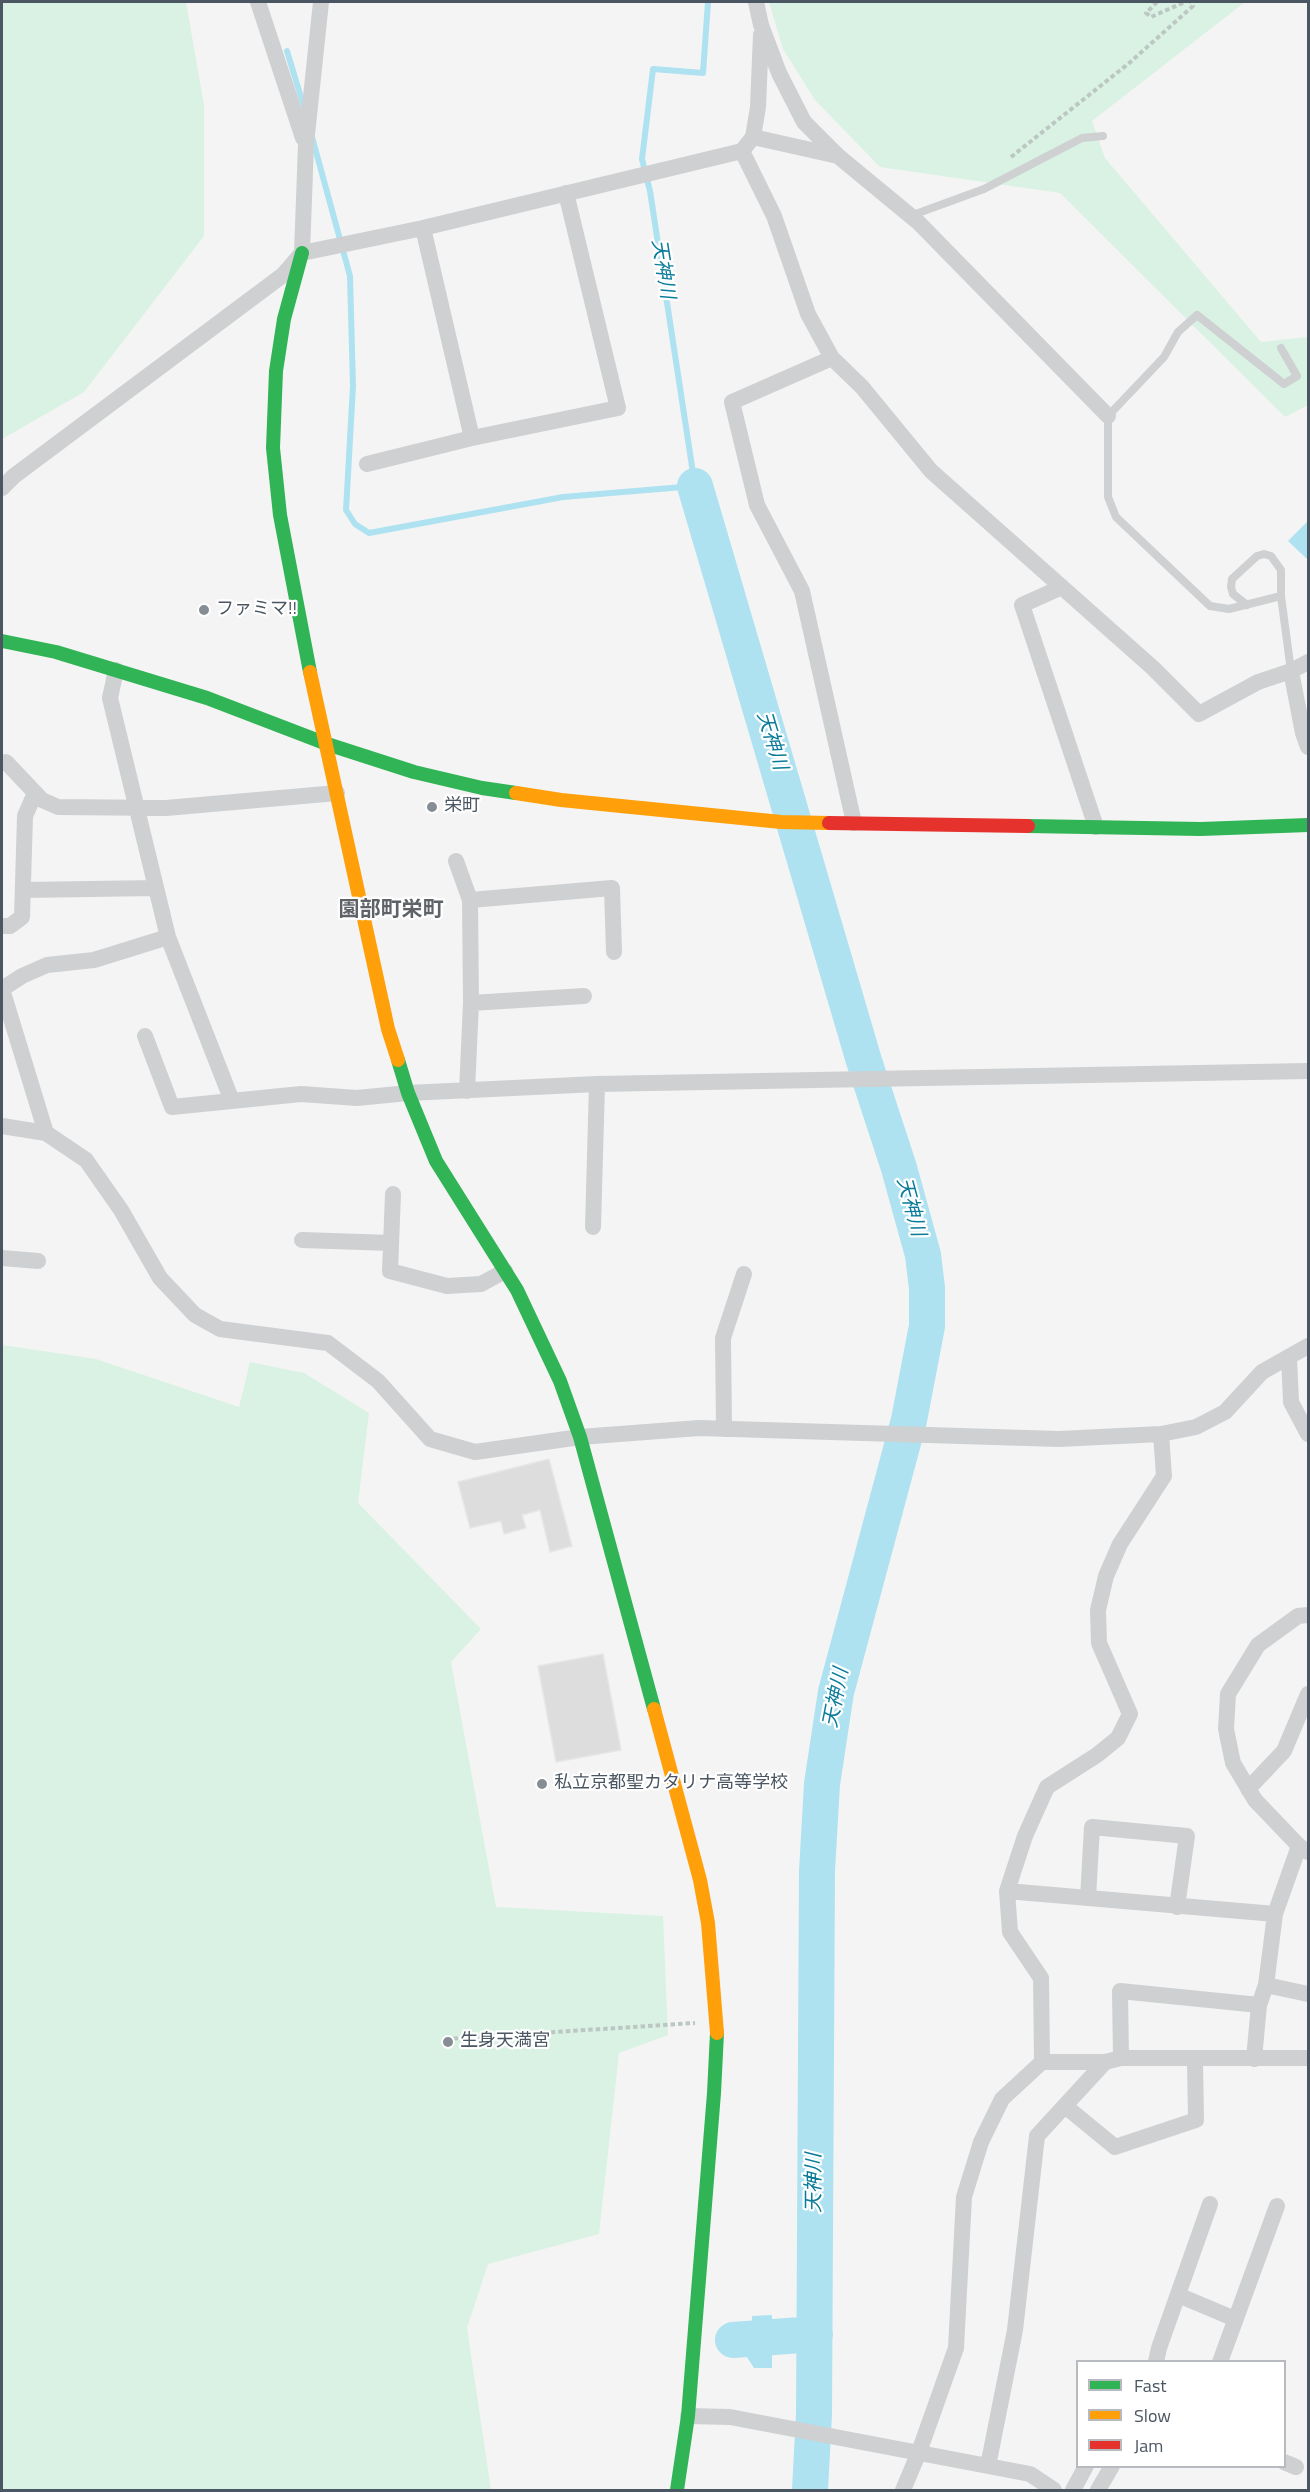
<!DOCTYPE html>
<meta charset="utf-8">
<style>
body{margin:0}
#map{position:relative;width:1310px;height:2492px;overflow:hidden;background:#f4f4f4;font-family:"Titillium Web",sans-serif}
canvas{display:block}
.frame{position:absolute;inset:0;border:3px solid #4a5661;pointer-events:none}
.legend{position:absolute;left:1076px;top:2360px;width:210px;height:108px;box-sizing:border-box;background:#fff;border:2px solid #b7bbc0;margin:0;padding:8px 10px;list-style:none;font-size:18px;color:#4a5661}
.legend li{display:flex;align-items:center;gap:12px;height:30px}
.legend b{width:30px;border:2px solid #b7bbc0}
</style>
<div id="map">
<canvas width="1310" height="2492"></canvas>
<div class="frame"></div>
<ul class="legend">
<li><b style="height:8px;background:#30b455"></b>Fast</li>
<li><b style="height:8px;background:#ff9f0a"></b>Slow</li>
<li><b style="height:8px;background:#e5322d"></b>Jam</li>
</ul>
</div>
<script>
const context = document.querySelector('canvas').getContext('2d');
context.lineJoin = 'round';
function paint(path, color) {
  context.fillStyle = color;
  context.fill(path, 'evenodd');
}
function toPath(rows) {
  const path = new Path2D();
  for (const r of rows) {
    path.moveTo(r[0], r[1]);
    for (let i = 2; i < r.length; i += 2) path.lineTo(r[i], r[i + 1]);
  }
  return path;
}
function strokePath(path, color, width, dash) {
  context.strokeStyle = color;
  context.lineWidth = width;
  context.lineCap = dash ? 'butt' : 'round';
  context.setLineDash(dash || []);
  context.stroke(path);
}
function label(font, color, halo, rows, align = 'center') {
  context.font = font + ' "Titillium Web","Noto Sans JP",sans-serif';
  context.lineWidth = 4.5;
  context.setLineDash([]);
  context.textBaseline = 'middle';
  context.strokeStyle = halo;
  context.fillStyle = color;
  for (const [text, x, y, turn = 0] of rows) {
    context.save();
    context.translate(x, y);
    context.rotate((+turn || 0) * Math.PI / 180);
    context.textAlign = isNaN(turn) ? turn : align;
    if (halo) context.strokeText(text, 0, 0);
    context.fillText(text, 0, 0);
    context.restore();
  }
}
paint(toPath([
 [2,2,186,2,204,105,204,236,84,392,2,439],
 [769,2,1245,2,1092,121,1105,158,1261,342,1308,337,1308,405,1285,417,1060,193,880,167,815,100,783,49],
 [2,1345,96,1359,239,1407,250,1362,304,1373,369,1413,358,1503,481,1629,451,1662,496,1907,663,1916,668,2035,619,2053,599,2234,488,2264,467,2328,491,2490,2,2490]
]), '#d9f2e3');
paint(toPath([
 [1308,521,1308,560,1288,541],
 [772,2315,772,2368,754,2368,743,2351,733,2350,733,2334,742,2333,752,2324,752,2316]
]), '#aee2f0');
strokePath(toPath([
 [287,51,304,107],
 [312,137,350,276,353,386,346,510,355,524,369,533,563,497,695,486,650,191,642,159,653,69,703,73,708,2]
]), '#aee2f0', 6);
strokePath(toPath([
 [695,486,864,1061,899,1168,923,1255,927,1288,927,1326,909,1420,836,1692,822,1784,817,1871,814,2414,810,2490],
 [733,2340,815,2334]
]), '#aee2f0', 36);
const building = toPath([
 [549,1459,572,1546,550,1552,540,1510,522,1515,526,1528,504,1534,501,1521,470,1528,458,1482,549,1459],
 [603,1654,621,1750,556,1762,538,1666,603,1654]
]);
paint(building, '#ddddde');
strokePath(building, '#e5e6e7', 1.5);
strokePath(toPath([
 [1157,2,1146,13,1151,17,1185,2],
 [1011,157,1128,64,1193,6,1191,2],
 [446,2039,695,2023]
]), '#bcc7c4', 4, [4.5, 3]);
strokePath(toPath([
 [910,216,984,189,1082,138,1103,136],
 [1281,348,1297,376,1284,384,1197,315,1178,332,1164,357,1108,416,1108,497,1116,517,1210,606,1229,609,1281,596],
 [1247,605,1233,594,1231,587,1232,579,1257,556,1264,554,1271,556,1281,570,1281,596,1291,671]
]), '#ced0d2', 8);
strokePath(toPath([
 [258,2,303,138],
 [756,2,761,25,779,73,804,122,838,156,918,222,1108,416],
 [753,137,758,107,761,35],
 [742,151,774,216,808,314,832,358,862,387,931,471,1153,668,1199,714,1258,682,1291,671,1308,662],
 [423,228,472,438],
 [302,253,423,228,742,151,753,137,838,156],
 [832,358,732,402,757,505,802,591,854,823],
 [367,464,472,438,618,408,566,193],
 [2,488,14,476,283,275,302,253,306,144,321,2],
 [1062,587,1022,605,1096,827],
 [116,670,110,698,168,937,232,1101],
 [1291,671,1303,733,1308,747],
 [2,763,6,762,42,800,58,807,166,808,337,793],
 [456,861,470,900,471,1003,467,1091],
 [23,890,156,888],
 [470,900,612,888,614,952],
 [2,926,10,926,22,917,25,816,35,793],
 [2,989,22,976,47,965,94,960,168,937],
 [2,989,46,1133],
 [471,1003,584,996],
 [145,1036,172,1107,301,1094,357,1098,408,1093,597,1084,1308,1071],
 [2,1126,46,1133,86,1160,121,1210,160,1278,195,1315,220,1329,328,1343,378,1381,430,1439,475,1452,580,1437,699,1428,1059,1439,1161,1434,1196,1427,1225,1412,1262,1372,1308,1346],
 [393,1194,390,1271,447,1286,481,1284,505,1271],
 [593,1227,597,1084],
 [302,1240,391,1243],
 [2,1258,38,1261],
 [1289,1357,1291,1402,1308,1434],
 [724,1429,723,1338,744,1274],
 [1308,1615,1298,1616,1258,1645,1228,1694,1226,1729,1233,1763,1255,1800,1299,1846,1308,1852],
 [1248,1789,1284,1751,1308,1694],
 [1007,1891,1275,1914,1266,1985,1259,2005,1254,2059],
 [1088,1898,1092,1827,1187,1836,1177,1907],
 [1275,1914,1299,1846],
 [1266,1985,1308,1994],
 [1121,2058,1120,1991,1259,2005],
 [1042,2062,1041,1978,1010,1932,1007,1891,1025,1836,1047,1787,1097,1755,1118,1738,1130,1714,1099,1643,1098,1610,1106,1576,1120,1544,1164,1476,1161,1434],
 [1065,2106,1115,2147,1196,2120,1195,2060],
 [1178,2295,1235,2319],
 [1156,2362,1159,2348,1210,2204],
 [1220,2362,1277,2206],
 [688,2416,730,2417,988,2466,1030,2474,1054,2490],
 [1284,2462,1296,2467],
 [988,2466,1015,2330,1037,2136,1105,2062],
 [903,2490,919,2452,956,2348,964,2197,981,2142,1002,2099,1042,2062,1105,2062,1121,2058,1308,2058],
 [1073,2490,1086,2466],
 [1098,2490,1112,2466]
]), '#ced0d2', 16);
strokePath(toPath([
 [302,253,284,319,276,371,273,448,280,515,310,672],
 [2,641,56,652,207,698,327,744,414,772,482,788,516,793],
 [1028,826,1201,829,1308,825],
 [398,1060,408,1093,436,1161,517,1290,560,1381,580,1437,654,1709],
 [677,2490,688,2416,714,2093,717,2033]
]), '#30b455', 14);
strokePath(toPath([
 [310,672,388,1029,398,1060],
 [516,793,561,800,781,822,829,823],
 [654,1709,700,1880,708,1923,717,2033]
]), '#ff9f0a', 14);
strokePath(toPath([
 [829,823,1028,826]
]), '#e5322d', 14);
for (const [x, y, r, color] of [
 [204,610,6,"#868d94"],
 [432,807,6,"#868d94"],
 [542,1784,6,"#868d94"],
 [448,2042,6,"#868d94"]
]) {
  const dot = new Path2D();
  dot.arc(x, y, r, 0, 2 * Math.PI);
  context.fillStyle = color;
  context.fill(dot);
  strokePath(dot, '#fff', 2);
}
label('18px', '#4a5661', '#fff', [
 ["ファミマ!!",216,610],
 ["栄町",444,807],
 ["私立京都聖カタリナ高等学校",554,1784],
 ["生身天満宮",460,2042]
], 'left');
label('italic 20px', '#0c7c9b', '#fff', [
 ["天神川",662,269,81],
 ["天神川",771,741,73],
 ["天神川",910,1207,75],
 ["天神川",837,1698,-79],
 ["天神川",815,2183,-90]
]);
label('bold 21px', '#5f6368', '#fff', [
 ["園部町栄町",391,911]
]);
</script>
